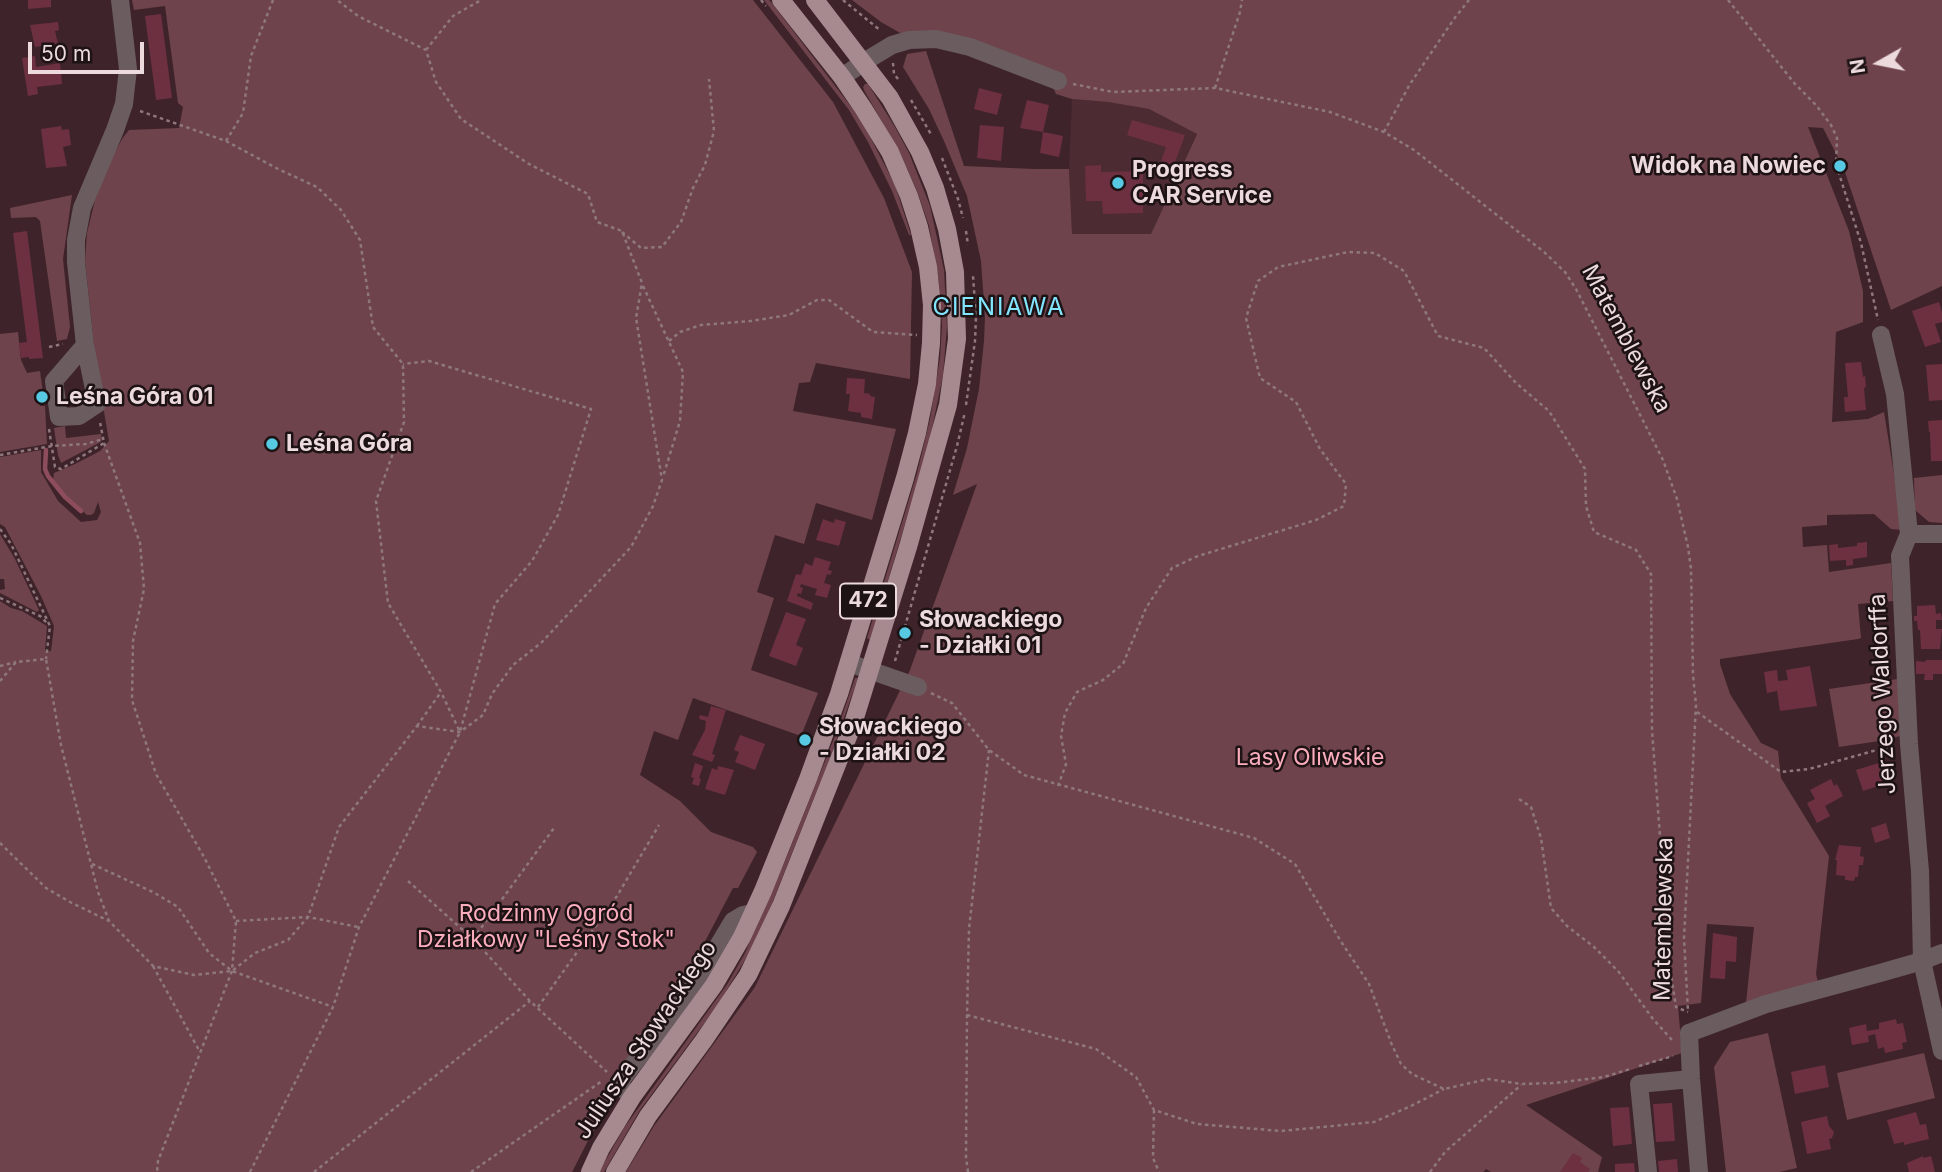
<!DOCTYPE html>
<meta charset="utf-8">
<style>
body{margin:0}
#map{position:relative;width:1942px;height:1172px;overflow:hidden;background:#3e242a;font-family:Inter,sans-serif}
canvas{display:block}
.north{position:absolute;left:1844px;top:28px;width:70px;height:70px;-webkit-text-stroke:5px #1d1214;paint-order:stroke;rotate:261deg;font-size:19px;font-weight:700;line-height:28px;text-align:center;color:#ecdadd}
.north::after{content:'';display:block;margin:auto;width:24px;height:32px;background:#ecdadd;clip-path:polygon(50% 0,100% 100%,50% 72%,0 100%)}
.scale{position:absolute;left:28px;top:42px;width:116px;height:32px;box-sizing:border-box;border:4px solid #ecdadd;border-top:0;padding-left:9px;font-size:21px;line-height:24px;white-space:nowrap;color:#ecdadd;-webkit-text-stroke:5px #1d1214;paint-order:stroke}
</style>
<div id="map">
<canvas width="1942" height="1172"></canvas>
<div class="north">N</div>
<div class="scale">50 m</div>
</div>
<script>
const context = document.querySelector('canvas').getContext('2d');
context.lineJoin = 'round';
function paint(path, color) {
  context.fillStyle = color;
  context.fill(path, 'evenodd');
}
function toPath(rows) {
  const path = new Path2D();
  for (const r of rows) {
    path.moveTo(r[0], r[1]);
    for (let i = 2; i < r.length; i += 2) path.lineTo(r[i], r[i + 1]);
  }
  return path;
}
function strokePath(path, color, width, dash) {
  context.strokeStyle = color;
  context.lineWidth = width;
  context.lineCap = dash ? 'butt' : 'round';
  context.setLineDash(dash || []);
  context.stroke(path);
}
function label(font, color, halo, rows, align = 'center') {
  context.font = font + ' Inter,sans-serif';
  context.lineWidth = 5;
  context.setLineDash([]);
  context.textBaseline = 'middle';
  context.strokeStyle = halo;
  context.fillStyle = color;
  for (const [text, x, y, turn = 0] of rows) {
    context.save();
    context.translate(x, y);
    context.rotate((+turn || 0) * Math.PI / 180);
    context.textAlign = isNaN(turn) ? turn : align;
    if (halo) context.strokeText(text, 0, 0);
    context.fillText(text, 0, 0);
    context.restore();
  }
}
paint(toPath([
 [1072,99,1108,102,1149,109,1197,133,1151,234,1072,234,1069,169]
]), '#4c2b32');
paint(toPath([
 [132,0,753,0,833,102,884,198,912,272,910,379,816,363,810,382,799,383,793,411,896,429,872,520,816,503,804,544,775,535,757,592,774,598,751,670,818,693,801,736,693,698,678,740,654,731,640,775,680,801,711,832,753,847,757,852,738,888,733,888,681,987,609,1082,617,1089,612,1103,591,1135,572,1172,0,1172,0,601,11,608,22,611,47,626,45,651,51,651,54,626,41,596,5,527,0,524,0,457,41,450,41,472,58,501,81,522,97,520,101,512,98,502,94,513,91,515,87,515,68,498,53,481,54,473,75,464,100,451,109,441,96,365,90,307,85,261,87,233,95,200,107,167,122,139,129,130,179,128,183,107,178,103,165,6,134,10],
 [764,0,769,0,771,2,852,108,869,135,895,185,911,235,909,235,892,191,868,142,849,110],
 [852,0,1942,0,1942,286,1891,310,1844,169,1823,128,1808,127,1849,231,1863,291,1863,322,1836,332,1832,422,1868,419,1884,412,1903,530,1891,529,1874,514,1827,515,1827,525,1802,527,1803,547,1827,545,1829,572,1891,563,1893,601,1858,604,1861,638,1858,639,1720,659,1720,664,1730,694,1761,743,1778,751,1781,778,1829,856,1816,974,1818,982,1746,1003,1754,927,1707,924,1701,1003,1678,1006,1682,1053,1526,1105,1602,1157,1598,1172,1491,1172,1486,1169,1483,1172,626,1172,654,1126,755,987,910,670,977,484,953,495,967,448,979,389,984,341,985,317,981,261,967,196,944,141,929,109,903,67,907,54,926,51,964,166,1034,169,1069,169,1072,234,1151,234,1197,134,1149,109,1108,102,1072,99,1056,94,1046,71,902,34,881,22],
 [865,84,868,84,895,127,909,153,930,206,944,270,947,326,943,375,928,448,870,640,867,638,917,473,930,419,940,358,942,325,939,282,929,226,917,191,900,153,865,92,863,87],
 [72,195,63,259,70,327,67,339,57,341,40,221,36,217,11,218,10,208],
 [18,332,21,360,27,373,40,371,43,393,38,394,40,406,45,406,47,444,0,452,0,334],
 [65,426,66,438,101,434,102,440,99,443,61,463,58,455,54,428],
 [1942,475,1942,523,1929,522,1915,510,1914,478],
 [0,534,15,559,39,610,37,612,0,593,0,590,5,589,4,579,0,579],
 [855,678,858,678,830,758,767,916,754,945,717,1006,640,1110,604,1172,599,1172,624,1128,728,983,745,953,787,856,835,736],
 [1898,679,1900,736,1886,740,1839,747,1829,689],
 [1768,1033,1797,1168,1779,1172,1726,1172,1714,1067,1730,1042],
 [1924,1053,1935,1098,1847,1120,1837,1073]
]), '#6e434c');
strokePath(toPath([
 [46,450,45,469,48,476,65,497,81,511]
]), '#8e4d5c', 4.5);
paint(toPath([
 [28,0,51,0,51,7,28,9],
 [161,14,172,98,156,100,145,16],
 [58,22,59,30,55,31,58,44,35,47,30,25],
 [35,56,36,67,60,63,62,84,37,87,38,94,28,96,22,58],
 [979,88,1002,94,997,115,974,109],
 [1027,100,1049,105,1043,132,1020,128],
 [1132,120,1185,135,1173,168,1160,164,1166,147,1127,135],
 [980,125,1004,127,1001,161,977,158],
 [61,126,62,130,69,129,71,145,63,147,67,166,46,168,41,129],
 [1043,132,1063,136,1059,157,1040,153],
 [1101,165,1101,172,1143,171,1143,213,1103,214,1102,201,1086,201,1085,166],
 [27,231,43,358,29,359,29,357,21,358,19,343,27,342,13,233],
 [1939,302,1942,312,1942,322,1935,324,1941,342,1925,347,1912,311],
 [1861,362,1863,377,1865,376,1866,387,1864,388,1866,410,1845,412,1844,397,1848,397,1845,363],
 [1942,364,1942,400,1929,401,1926,365],
 [847,378,865,379,864,393,870,394,870,396,875,397,872,419,861,417,861,413,848,411,850,394,846,394],
 [1942,420,1942,461,1931,461,1930,432,1929,432,1928,421],
 [823,519,834,523,835,519,846,522,839,546,816,540],
 [1867,542,1867,557,1853,559,1853,565,1846,566,1846,560,1830,561,1829,545,1838,544,1838,548,1857,546,1857,543],
 [815,557,831,562,828,570,832,571,830,575,827,574,824,583,831,585,827,598,815,595,817,589,801,584,800,587,803,588,801,594,798,593,797,596,813,603,811,610,787,601,796,574,801,575,805,563,812,566],
 [1935,605,1936,614,1941,613,1942,620,1936,620,1936,629,1942,629,1940,649,1921,649,1920,630,1918,630,1917,621,1914,621,1914,616,1917,616,1917,606],
 [786,612,806,619,796,645,803,648,796,666,769,656],
 [1926,660,1942,660,1942,674,1933,674,1933,680,1924,680,1925,674,1916,674,1916,661,1925,662],
 [1810,666,1817,706,1780,711,1777,691,1767,693,1764,672,1777,670,1778,681,1788,680,1786,670],
 [711,706,726,710,712,754,715,755,712,762,692,755,705,730,706,721,699,719,700,715,708,717],
 [740,735,765,744,755,770,735,762,739,752,734,750],
 [1885,761,1891,782,1863,791,1856,770],
 [695,763,703,766,699,778,701,779,699,786,692,784,694,778,691,777],
 [718,766,734,770,725,795,705,789,712,768,717,770],
 [1831,779,1834,786,1837,784,1843,796,1825,806,1830,816,1817,823,1807,803,1815,799,1810,790],
 [1886,823,1890,838,1875,843,1871,828],
 [1839,845,1861,847,1860,856,1864,857,1863,865,1859,865,1858,877,1855,877,1854,881,1845,880,1845,876,1836,875,1837,860,1835,860],
 [1713,933,1737,937,1736,962,1726,961,1725,979,1710,978],
 [1896,1019,1897,1024,1903,1023,1907,1042,1902,1043,1903,1049,1885,1053,1884,1047,1878,1049,1875,1034,1868,1036,1869,1042,1852,1045,1849,1028,1866,1024,1867,1031,1879,1029,1879,1023],
 [1825,1065,1829,1087,1795,1094,1791,1072],
 [1672,1103,1675,1141,1656,1142,1653,1104],
 [1629,1107,1632,1144,1613,1146,1610,1108],
 [1916,1112,1920,1125,1926,1124,1929,1139,1904,1145,1904,1142,1894,1144,1887,1120],
 [1827,1116,1829,1126,1834,1132,1832,1138,1829,1139,1831,1149,1807,1154,1801,1122],
 [1573,1153,1582,1158,1580,1162,1590,1169,1588,1172,1560,1172],
 [1923,1156,1923,1158,1931,1156,1935,1172,1909,1172,1907,1163],
 [1677,1159,1678,1172,1659,1172,1658,1161],
 [1634,1163,1635,1172,1615,1172,1615,1164]
]), '#6d3040');
strokePath(toPath([
 [761,0,766,6],
 [843,0,881,31],
 [1728,0,1795,84,1816,105,1831,125,1837,138,1836,164,1861,243,1878,320],
 [426,50,453,16,481,0],
 [893,63,894,74,898,79],
 [1073,84,1113,92,1215,88,1330,112,1384,132,1414,150,1544,252,1565,272,1576,289,1663,460,1677,499,1688,547,1691,569,1693,675,1696,705,1684,938,1688,1012],
 [1215,88,1240,12,1242,0],
 [911,100,932,136],
 [140,111,226,141,278,169,317,187,341,210,360,240,373,327,403,364,404,422,376,501,388,603,441,692,460,732],
 [1384,132,1410,84,1454,19,1469,0],
 [226,141,243,113,251,56,273,0],
 [942,158,958,199,963,218],
 [966,231,968,245],
 [622,232,641,248,662,247,681,222,693,188,705,165,714,131,709,79],
 [643,286,683,372,680,421,663,477],
 [669,341,680,332,701,325,751,321,789,315,817,300,829,300,873,332,917,335],
 [49,347,63,344],
 [966,405,975,341,976,317,973,276],
 [49,429,55,467,61,469,104,443,100,422],
 [104,443,140,543,144,589,133,641,132,700,156,774,204,857,236,921,232,971,158,1161,157,1172],
 [0,455,52,446,86,444,103,439],
 [0,529,11,544,50,626,46,659],
 [0,598,40,616,48,624],
 [895,661,957,446,965,412],
 [0,666,16,662],
 [0,681,16,662,46,659,61,745,98,892,109,921],
 [931,693,952,703,989,750,1024,775,1254,838,1295,864,1340,940,1369,984,1392,1045,1401,1064,1412,1074,1444,1089,1488,1079,1521,1084,1555,1083,1604,1077,1630,1069],
 [1697,712,1781,772,1809,769,1891,746],
 [417,726,441,692],
 [1058,786,1066,764,1061,736,1065,713,1077,692,1103,680,1123,664,1146,608,1172,568,1198,556,1316,520,1344,506,1346,484,1320,449,1296,402,1260,378,1246,318,1258,281,1278,267,1348,252,1375,253,1404,271,1438,336,1484,348,1516,383,1549,411,1585,469,1586,506,1594,532,1636,550,1651,574,1652,730,1670,969,1676,1007,1688,1012],
 [1519,799,1531,807,1541,838,1551,908,1567,926,1594,947,1618,971,1653,1019,1673,1041],
 [0,843,46,888,70,902,109,921,153,966,194,975,232,971,255,953,288,940,308,917,339,827,417,726,460,732,483,715,492,694,513,665,541,643,631,547,653,506,662,480,636,318,642,283,622,231,597,222,588,194,529,164,461,119,436,82,426,50,358,16,337,0],
 [92,864,153,892,178,907,209,953,232,971,333,1007],
 [408,881,473,939,530,1001,607,1072],
 [236,921,308,917,358,927],
 [473,939,554,828],
 [153,966,200,1052],
 [538,1007,617,896,659,825],
 [967,1015,1096,1049,1136,1077,1154,1110,1197,1124,1281,1131,1374,1122,1411,1106,1444,1089],
 [1639,1066,1673,1056],
 [1154,1110,1153,1158,1159,1172],
 [250,1172,333,1007,359,927,460,732,495,604,532,561,558,515,591,409,429,361,403,364],
 [314,1172,530,1001],
 [471,1172,602,1081],
 [968,1172,966,1157,967,1015,969,929,989,750],
 [1430,1172,1445,1152,1521,1085]
]), '#8f787d', 2.5, [3.5, 3.5]);
strokePath(toPath([
 [842,77,864,62,892,45,909,40,936,39,970,47,1058,81],
 [1881,335,1895,394,1909,534,1900,556,1909,744,1920,871,1922,961,1942,1051],
 [85,345,54,381,59,417,79,416,97,404,85,345,76,262,76,240,82,208,115,130,124,104,128,69,120,0],
 [1909,534,1942,534],
 [849,663,918,687],
 [632,1097,618,1084,694,986,733,921,743,915,752,913],
 [1648,1172,1639,1084,1691,1079],
 [1699,1172,1691,1079,1689,1033,1766,1004,1880,973,1922,961,1942,953]
]), '#6a5c5f', 18);
strokePath(toPath([
 [590,1172,601,1148,632,1097,714,985,742,937,763,891,808,779,839,694,905,478,917,433,927,384,931,343,932,305,928,267,919,227,909,196,890,152,863,108,842,77,781,0],
 [615,1172,648,1116,704,1040,748,975,781,906,853,724,908,547,948,405,957,339,955,272,947,229,935,188,920,152,890,98,815,0]
]), '#a68a8f', 18);
for (const [x, y, r, color] of [
 [1840,166,7,"#58c9e3"],
 [1118,183,7,"#58c9e3"],
 [42,397,7,"#58c9e3"],
 [272,444,7,"#58c9e3"],
 [905,633,7,"#58c9e3"],
 [805,740,7,"#58c9e3"]
]) {
  const dot = new Path2D();
  dot.arc(x, y, r, 0, 2 * Math.PI);
  context.fillStyle = color;
  context.fill(dot);
  strokePath(dot, '#1d1214', 2.5);
}
for (const [x, y, w] of [
 [868,601,56]
]) {
  const box = new Path2D();
  box.roundRect(x - w / 2, y - 17.5, w, 35, 5);
  context.fillStyle = '#1d1214';
  context.fill(box);
  strokePath(box, '#ecdadd', 2);
}
label('bold 21px', '#ecdadd', null, [
 ["472",868,601]
]);
label('bold 23px', '#ecdadd', '#1d1214', [
 ["Widok na Nowiec",1826,166,"right"],
 ["Progress",1132,170],
 ["CAR Service",1132,196],
 ["Leśna Góra 01",56,397],
 ["Leśna Góra",286,444],
 ["Słowackiego",919,620],
 ["- Działki 01",919,646],
 ["Słowackiego",819,727],
 ["- Działki 02",819,753]
], 'left');
label('23px', '#ecdadd', '#1d1214', [
 ["Matemblewska",1626,339,62],
 ["Jerzego Waldorffa",1883,694,-93],
 ["Matemblewska",1664,919,-89],
 ["Juliusza Słowackiego",646,1040,-56]
]);
label('23px', '#fcadbd', '#1d1214', [
 ["Lasy Oliwskie",1310,758],
 ["Rodzinny Ogród",546,914],
 ["Działkowy \"Leśny Stok\"",546,940]
]);
context.letterSpacing = '2px';
label('24px', '#82e6ff', '#1d1214', [
 ["CIENIAWA",999,308]
]);
context.letterSpacing = '0px';
</script>
